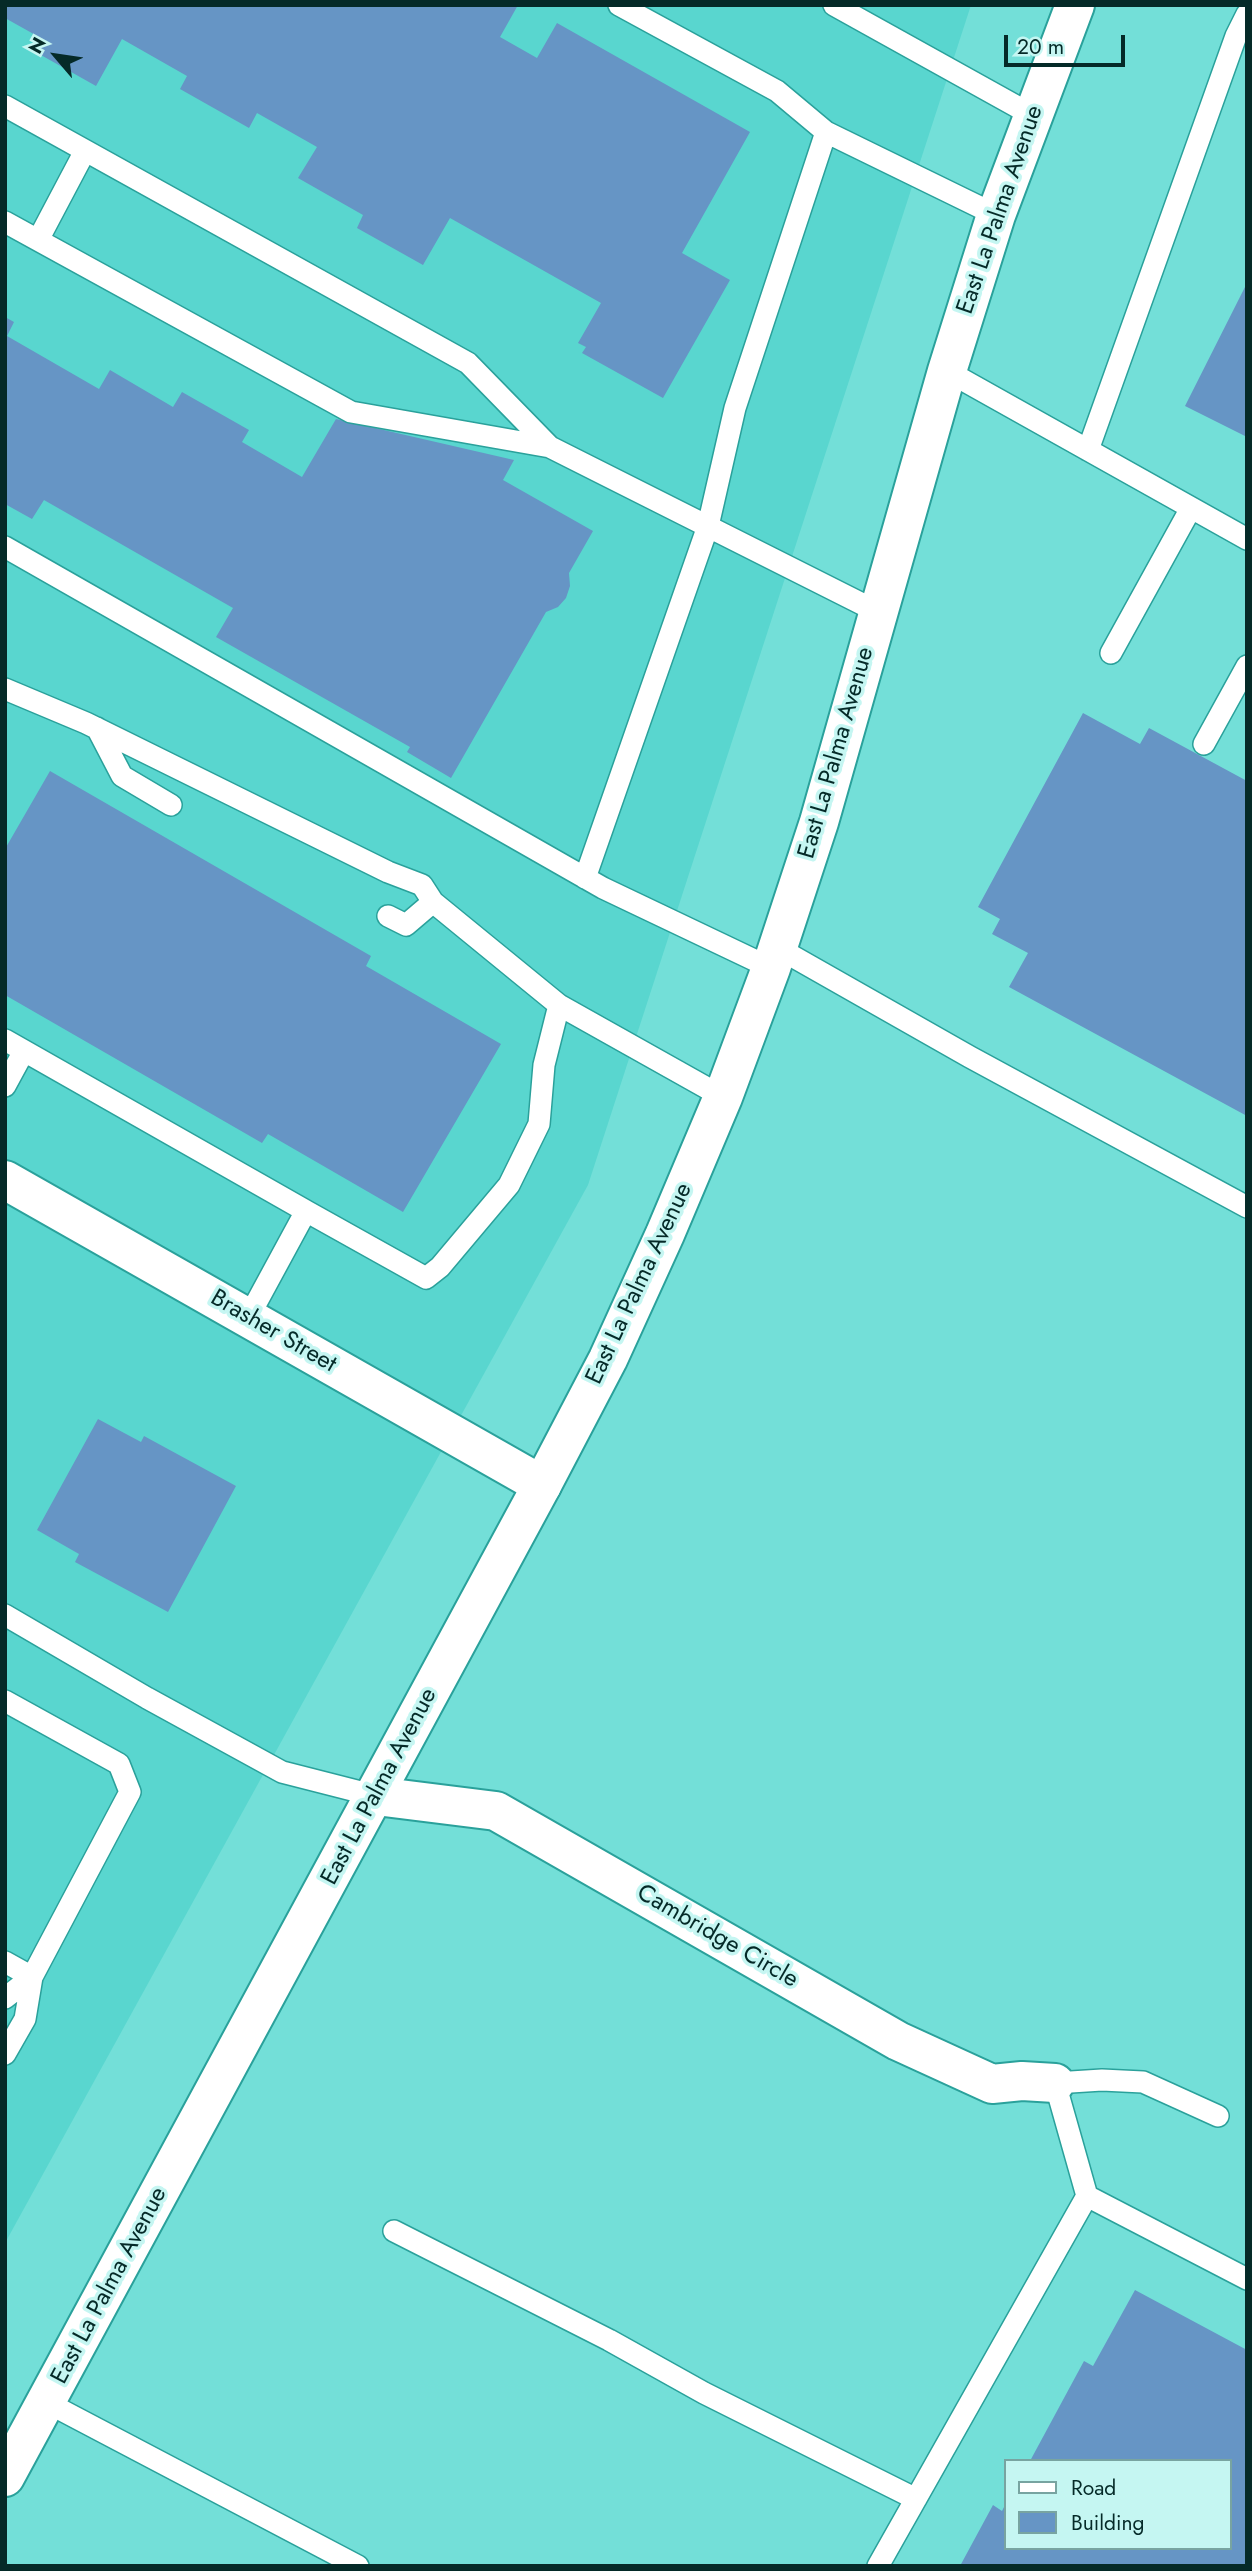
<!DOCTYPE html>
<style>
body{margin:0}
#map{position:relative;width:1252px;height:2571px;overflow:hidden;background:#73dfd8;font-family:Jost,sans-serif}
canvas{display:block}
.frame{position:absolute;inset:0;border:7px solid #052a28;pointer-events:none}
.legend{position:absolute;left:1004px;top:2459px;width:228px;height:91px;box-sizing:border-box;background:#c5f6f2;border:2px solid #78a4a1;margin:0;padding:9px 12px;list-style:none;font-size:21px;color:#052a28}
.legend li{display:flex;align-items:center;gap:14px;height:35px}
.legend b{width:35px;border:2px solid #78a4a1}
.north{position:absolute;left:21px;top:21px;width:70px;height:70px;-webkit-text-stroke:5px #c5f6f2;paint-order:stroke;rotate:299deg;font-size:19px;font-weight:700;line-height:28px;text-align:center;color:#052a28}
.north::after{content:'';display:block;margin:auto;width:24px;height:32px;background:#052a28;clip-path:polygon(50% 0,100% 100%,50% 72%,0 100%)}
.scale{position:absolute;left:1004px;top:35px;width:121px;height:32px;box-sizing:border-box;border:4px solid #052a28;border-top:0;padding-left:9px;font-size:21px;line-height:24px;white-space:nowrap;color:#052a28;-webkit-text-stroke:5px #c5f6f2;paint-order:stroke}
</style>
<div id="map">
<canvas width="1252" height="2571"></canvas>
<div class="frame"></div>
<ul class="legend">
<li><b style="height:9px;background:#fff"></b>Road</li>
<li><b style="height:19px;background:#6695c5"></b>Building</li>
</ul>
<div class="north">N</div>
<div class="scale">20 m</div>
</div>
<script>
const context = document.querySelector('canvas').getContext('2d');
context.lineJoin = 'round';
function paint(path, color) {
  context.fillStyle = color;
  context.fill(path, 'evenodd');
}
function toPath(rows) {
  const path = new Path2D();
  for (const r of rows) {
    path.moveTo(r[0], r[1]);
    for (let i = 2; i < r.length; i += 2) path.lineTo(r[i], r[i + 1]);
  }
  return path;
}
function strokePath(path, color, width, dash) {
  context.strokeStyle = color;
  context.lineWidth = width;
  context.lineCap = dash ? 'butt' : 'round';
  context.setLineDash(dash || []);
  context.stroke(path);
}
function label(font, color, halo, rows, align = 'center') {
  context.font = font + ' Jost,sans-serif';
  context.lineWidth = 7;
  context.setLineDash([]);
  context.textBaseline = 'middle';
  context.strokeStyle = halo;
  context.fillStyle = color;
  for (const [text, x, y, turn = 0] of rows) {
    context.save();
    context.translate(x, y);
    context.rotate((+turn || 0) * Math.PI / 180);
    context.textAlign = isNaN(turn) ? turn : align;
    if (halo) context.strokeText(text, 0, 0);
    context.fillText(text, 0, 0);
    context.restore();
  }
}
paint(toPath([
 [5,5,971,5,588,1185,5,2243]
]), '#59d6cf');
paint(toPath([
 [5,5,518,5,500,37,537,58,557,23,750,132,682,253,730,280,663,398,582,353,586,347,578,343,601,303,450,218,423,265,357,228,363,215,298,178,317,147,257,113,249,128,180,89,187,76,122,39,96,86,32,50,39,37,5,18],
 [1247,283,1247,437,1185,406],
 [5,317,14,322,7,336,99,389,110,370,173,407,182,392,249,430,242,442,302,477,336,419,514,460,503,480,593,531,569,573,570,586,566,598,558,607,546,612,451,778,407,752,410,747,216,637,233,608,44,500,32,519,5,504],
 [1083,713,1140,744,1149,728,1247,781,1247,1116,1009,987,1028,953,992,934,1000,919,978,907],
 [50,771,371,956,366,966,501,1044,403,1212,268,1134,262,1143,5,995,5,849],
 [98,1419,141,1442,144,1436,236,1486,168,1612,75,1562,79,1554,37,1530],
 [1135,2290,1247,2350,1247,2566,960,2566,993,2505,1002,2511,1005,2505,1005,2548,1229,2548,1229,2461,1030,2461,1084,2361,1093,2366]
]), '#6695c5');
const lane = toPath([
 [619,5,777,91,826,132],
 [834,5,1032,115],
 [5,106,468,363,550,447],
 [5,222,351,412,550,447,878,612],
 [38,240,85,151],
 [947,371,1247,539],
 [1088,450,1236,36,1247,14],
 [5,547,603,888,771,968],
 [1111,653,1191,508],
 [5,689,86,723,388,872,422,885,433,902,559,1005,723,1097],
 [97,728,122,776,171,805],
 [1204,744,1247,666],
 [585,878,708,526,735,408,826,132,996,215],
 [388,916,406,925,433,902],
 [778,948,970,1057,1247,1207],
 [5,1040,306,1211],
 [5,1086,24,1051],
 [248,1318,306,1211,426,1278,440,1267,509,1185,539,1124,544,1065,559,1005],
 [5,1615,147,1698,282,1772,376,1796],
 [5,1701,119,1764,130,1792,32,1977,5,1962],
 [5,1998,32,1977,25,2019,5,2054],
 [1218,2116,1143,2082,1102,2080,1055,2083,1087,2196,1247,2279],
 [394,2231,609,2340,704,2393,916,2499],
 [46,2402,358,2566],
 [878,2566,1087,2196]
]);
const street = toPath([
 [5,1180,542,1485],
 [376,1796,496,1811,898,2041,992,2084,1022,2081,1055,2083]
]);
const secondary = toPath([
 [5,2477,542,1485,608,1359,665,1234,723,1097,771,968,819,822,947,371,996,215,1075,5]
]);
strokePath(lane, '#2aa19b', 24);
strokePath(street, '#2aa19b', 42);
strokePath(secondary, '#2aa19b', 42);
strokePath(lane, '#fff', 21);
strokePath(street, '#fff', 38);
strokePath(secondary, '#fff', 38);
label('24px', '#052a28', '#c5f6f2', [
 ["East La Palma Avenue",1001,210,-71],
 ["East La Palma Avenue",837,753,-74],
 ["East La Palma Avenue",640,1284,-65],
 ["Brasher Street",273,1332,30],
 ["East La Palma Avenue",380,1787,-62],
 ["Cambridge Circle",717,1937,30],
 ["East La Palma Avenue",110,2286,-62]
]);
</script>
